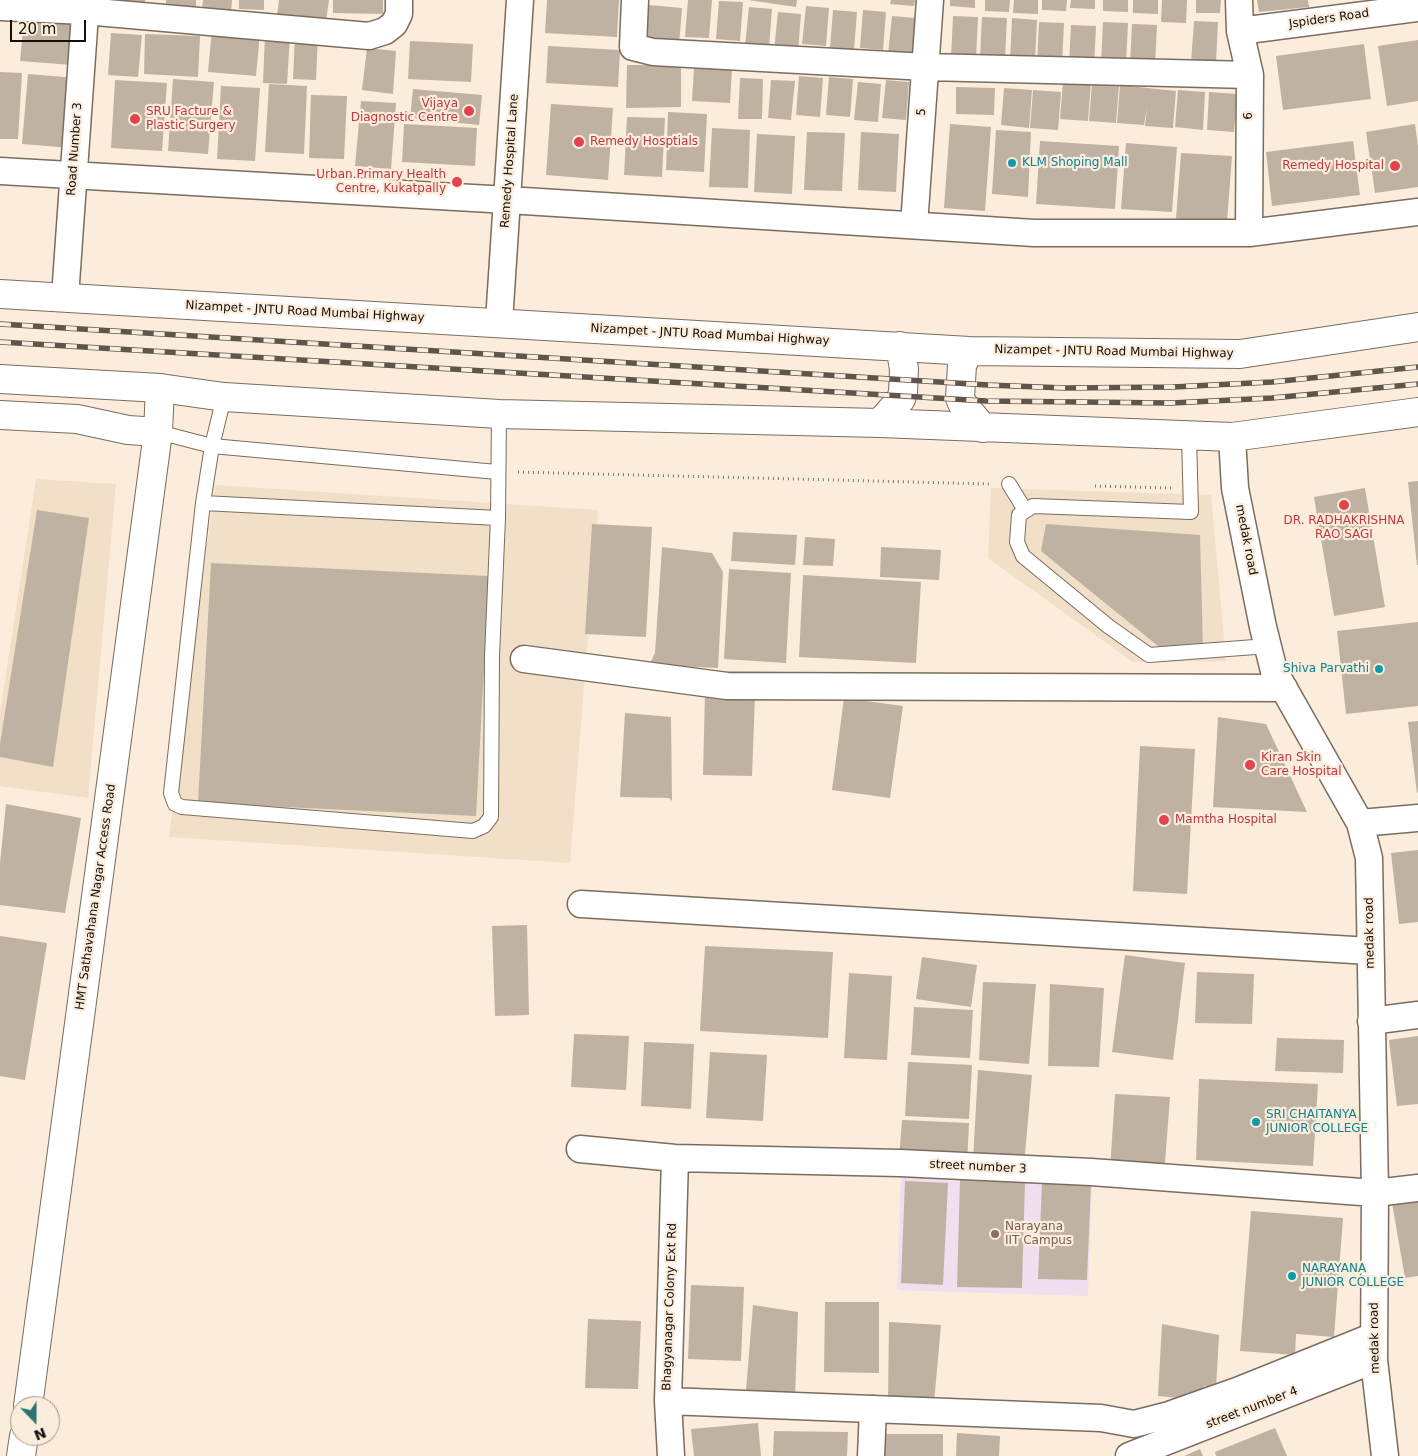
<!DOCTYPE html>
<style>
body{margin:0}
#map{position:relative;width:1418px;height:1456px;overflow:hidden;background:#fbecdb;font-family:"DejaVu Sans",sans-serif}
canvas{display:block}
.north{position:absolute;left:10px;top:1396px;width:50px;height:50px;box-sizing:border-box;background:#fbecdb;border:1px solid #9f9487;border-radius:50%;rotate:158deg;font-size:14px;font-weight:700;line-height:20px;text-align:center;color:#140f09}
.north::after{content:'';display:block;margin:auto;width:18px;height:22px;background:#2a7476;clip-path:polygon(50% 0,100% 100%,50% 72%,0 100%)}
.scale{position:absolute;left:10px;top:20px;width:76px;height:22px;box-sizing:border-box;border:2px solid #140f09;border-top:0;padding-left:6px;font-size:15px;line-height:18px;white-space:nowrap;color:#140f09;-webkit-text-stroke:4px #fbecdb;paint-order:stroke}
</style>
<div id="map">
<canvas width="1418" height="1456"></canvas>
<div class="north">N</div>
<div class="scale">20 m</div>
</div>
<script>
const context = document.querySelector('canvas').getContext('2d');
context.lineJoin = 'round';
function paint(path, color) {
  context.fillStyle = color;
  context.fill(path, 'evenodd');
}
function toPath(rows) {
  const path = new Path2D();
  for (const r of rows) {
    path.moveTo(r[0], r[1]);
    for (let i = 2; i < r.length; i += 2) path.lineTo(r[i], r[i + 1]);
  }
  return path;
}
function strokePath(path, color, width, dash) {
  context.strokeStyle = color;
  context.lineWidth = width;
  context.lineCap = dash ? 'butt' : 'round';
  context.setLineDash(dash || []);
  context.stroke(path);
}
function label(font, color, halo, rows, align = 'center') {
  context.font = font + ' "DejaVu Sans",sans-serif';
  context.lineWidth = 4.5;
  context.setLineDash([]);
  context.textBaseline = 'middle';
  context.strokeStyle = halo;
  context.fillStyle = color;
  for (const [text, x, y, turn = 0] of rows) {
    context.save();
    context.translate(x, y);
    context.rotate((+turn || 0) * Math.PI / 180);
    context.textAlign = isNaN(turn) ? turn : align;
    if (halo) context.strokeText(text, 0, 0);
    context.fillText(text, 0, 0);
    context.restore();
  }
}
paint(toPath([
 [36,479,116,484,88,798,0,786,0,713],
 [215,485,598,510,570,863,169,837],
 [991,488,1211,495,1226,661,1133,662,988,558]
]), '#f2dfc8');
paint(toPath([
 [901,1171,1092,1178,1088,1296,897,1290]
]), '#f1deee');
paint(toPath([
 [114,0,145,0,145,10,114,8],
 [166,0,196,0,196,9,166,7],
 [203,0,232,0,231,13,202,10],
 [239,0,264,0,264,10,239,9],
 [279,0,329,0,326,21,277,16],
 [333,0,383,0,383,14,333,13],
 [547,0,619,0,617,37,545,33],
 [688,0,712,0,709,38,685,37],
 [748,0,797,0,796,7],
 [891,0,915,0,914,6,890,4],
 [950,0,975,0,975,8,950,6],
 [985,0,1010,0,1009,12,985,11],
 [1014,0,1038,0,1038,14,1013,13],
 [1042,0,1067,0,1066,11,1042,10],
 [1071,0,1095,0,1095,9,1070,8],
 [1103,0,1128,0,1128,12,1103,11],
 [1133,0,1158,0,1158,14,1133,13],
 [1162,0,1187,0,1186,23,1161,22],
 [1196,0,1221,0,1220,13,1196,13],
 [1257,0,1308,0,1309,7,1259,12],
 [719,1,743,2,740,41,716,39],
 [649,5,682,8,679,45,646,43],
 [806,6,829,8,826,46,802,44],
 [749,7,772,9,769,48,745,46],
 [833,10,857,12,854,50,830,48],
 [863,10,886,12,883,50,860,48],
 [778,12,801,14,798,52,774,51],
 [892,16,915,18,912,56,888,54],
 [953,16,978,17,976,58,951,57],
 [982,17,1007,18,1005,59,980,58],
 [1012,18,1037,20,1035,61,1010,60],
 [24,19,75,23,72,65,20,61],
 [1194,21,1218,22,1216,63,1191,62],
 [1039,22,1064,23,1062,64,1037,63],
 [1103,22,1128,23,1126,64,1101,64],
 [1132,24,1157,25,1155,66,1130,65],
 [1071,25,1096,26,1094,67,1069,66],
 [212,29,260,34,256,76,208,72],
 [111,33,142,35,138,77,108,75],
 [145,34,200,36,198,77,144,74],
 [265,35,290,36,287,84,263,83],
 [295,35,318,36,316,80,293,79],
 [1418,40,1418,101,1387,106,1378,46],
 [410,41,473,44,471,82,408,79],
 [1364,44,1371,99,1283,110,1276,56],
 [548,46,620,50,618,87,546,83],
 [367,48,396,51,393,94,362,90],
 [627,65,681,65,681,107,626,108],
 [694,67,732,69,730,103,692,101],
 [0,72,22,73,18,139,0,139],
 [28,74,77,78,71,148,22,144],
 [799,76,823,78,820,117,796,115],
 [829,77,853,79,850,117,826,115],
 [740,78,763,79,762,119,738,119],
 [173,79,214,82,208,154,168,151],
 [115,80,167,83,162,151,111,148],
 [771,80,795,81,791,120,768,118],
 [886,80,909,82,906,120,882,118],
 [1063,81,1091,83,1088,121,1060,119],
 [858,82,881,84,878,122,854,120],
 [1092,83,1119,85,1116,123,1089,121],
 [269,84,307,86,304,154,265,152],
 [1120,85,1176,91,1173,128,1145,126,1147,108,1144,125,1117,123],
 [221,86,260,88,255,161,217,159],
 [956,87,995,88,994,115,956,114],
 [1004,88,1032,90,1029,128,1001,125],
 [413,89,482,95,479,125,410,118],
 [1033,90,1061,92,1058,130,1030,128],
 [1178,90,1205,92,1203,130,1175,127],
 [1209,92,1237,94,1234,132,1207,130],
 [311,95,347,96,344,159,309,158],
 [361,101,396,103,391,169,355,166],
 [551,104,613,108,608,180,546,175],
 [668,112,707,114,704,172,666,170],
 [627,117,665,118,662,177,624,175],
 [404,124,477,128,475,166,402,162],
 [950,124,991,127,985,211,944,208],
 [1415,124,1418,146,1418,187,1375,193,1366,132],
 [712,128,750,130,748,188,709,187],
 [996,130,1031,132,1028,197,992,194],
 [807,132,845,133,842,191,804,190],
 [861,132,899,134,896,192,858,190],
 [757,134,795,136,792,194,754,192],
 [1040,141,1119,146,1115,209,1036,204],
 [1353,141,1360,195,1272,206,1266,152],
 [1126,143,1177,147,1172,212,1121,209],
 [1181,153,1232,156,1227,222,1176,219],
 [1418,481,1418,565,1417,565,1408,482],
 [1365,488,1385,607,1334,616,1314,497],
 [37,510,89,518,53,767,0,757,0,744],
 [592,524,652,527,646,637,585,634],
 [1046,524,1200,535,1203,648,1163,650,1041,551],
 [733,532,797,535,795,565,731,561],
 [805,537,835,539,833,566,803,565],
 [662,547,712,553,723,572,718,668,649,665,655,653],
 [881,547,941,550,939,580,880,577],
 [211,563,489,576,476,816,198,803],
 [729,569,791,573,786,663,724,659],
 [803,575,921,582,916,663,799,657],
 [1418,622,1418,706,1346,714,1337,631],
 [705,693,755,694,752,776,703,775],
 [844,698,903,706,890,798,832,790],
 [625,713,671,717,672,801,669,798,620,797],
 [1218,717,1266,724,1307,812,1213,807],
 [1418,721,1418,792,1417,793,1408,722],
 [1140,746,1195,749,1187,894,1133,891],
 [6,804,81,818,65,913,0,905,0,863],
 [1418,850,1418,922,1399,924,1391,853],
 [527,925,529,1015,495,1016,492,926],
 [0,936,47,943,25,1080,0,1076],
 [705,946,833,952,828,1038,700,1031],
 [1125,955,1185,963,1173,1060,1112,1052],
 [922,957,977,965,971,1007,916,999],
 [1197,972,1254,974,1252,1024,1195,1023],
 [849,973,892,976,887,1060,844,1058],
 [983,982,1036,984,1029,1064,979,1060],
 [1050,984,1104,988,1099,1067,1048,1066],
 [914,1007,973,1010,970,1058,911,1055],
 [574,1034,629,1036,626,1090,571,1087],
 [1418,1036,1418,1104,1397,1106,1389,1040],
 [1277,1038,1344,1040,1343,1073,1275,1071],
 [644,1042,694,1044,691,1109,641,1106],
 [710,1052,767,1055,763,1121,706,1118],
 [908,1062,972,1065,969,1119,905,1116],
 [978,1070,1032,1075,1024,1165,973,1161],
 [1199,1079,1318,1084,1313,1166,1196,1160],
 [1115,1094,1170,1097,1164,1176,1110,1170],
 [902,1120,969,1123,967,1164,899,1160],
 [960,1179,1025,1181,1022,1288,957,1287],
 [905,1181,948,1183,943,1285,901,1283],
 [1042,1182,1091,1183,1087,1280,1038,1279],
 [1418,1199,1418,1276,1405,1278,1392,1203],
 [1251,1211,1343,1218,1334,1337,1296,1334,1295,1355,1240,1351],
 [691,1285,744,1287,741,1361,688,1359],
 [825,1302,879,1302,879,1373,824,1372],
 [753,1305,798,1312,795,1399,746,1390],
 [588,1319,641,1321,638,1389,585,1388],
 [889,1322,941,1325,934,1403,888,1401],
 [1162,1324,1219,1335,1216,1388,1204,1386,1202,1397,1188,1399,1158,1396],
 [758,1423,761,1456,694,1456,691,1429],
 [1275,1428,1287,1456,1216,1456,1215,1452],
 [774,1431,848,1432,847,1456,773,1456],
 [957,1433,1000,1436,999,1456,956,1456],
 [876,1434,943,1434,943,1456,876,1456],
 [1200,1449,1203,1456,1184,1456]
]), '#c0b2a2');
const lane = toPath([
 [224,397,212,446,203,503,498,518,499,414],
 [158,432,212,446,497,472],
 [1189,436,1191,512,1033,506,1019,515,1017,542,1023,556,1108,626,1149,655,1268,646],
 [1009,484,1025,510],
 [203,503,171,793,175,804,182,807,473,831,484,826,491,817,492,656,498,518]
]);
const street = toPath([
 [635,0,633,47,653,52,926,67,1250,75],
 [1239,0,1240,31,1250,75,1249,233],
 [0,7,85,11,369,36,385,31,394,24,399,14,399,0],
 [1240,31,1418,8],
 [0,171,508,200,1034,233,1249,233,1418,212],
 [914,225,930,0],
 [65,297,86,0],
 [499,322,520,0],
 [1232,437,1235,488,1263,627,1274,671,1360,823,1369,858,1375,1193,1374,1360,1385,1456],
 [524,659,727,686,1284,688],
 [1360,823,1418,818],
 [581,904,1370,951],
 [1371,1021,1418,1015],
 [580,1149,675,1158,900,1163,1091,1172,1375,1193,1418,1188],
 [668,1401,1101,1418,1134,1424,1169,1415,1237,1391,1374,1336],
 [671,1456,668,1401,675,1158],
 [871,1456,873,1409],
 [1129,1456,1374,1360]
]);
const secondary = toPath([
 [0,415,77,419,128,430,158,432],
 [28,1406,158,432,160,388],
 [21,1456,24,1436]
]);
const highway = toPath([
 [0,294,969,351,1240,354,1418,327],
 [969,351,962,365,960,398,962,403,983,428],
 [0,379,160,388,224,397,499,414,880,423,1232,437,1418,412],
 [880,423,901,399,903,392,904,369,900,346]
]);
strokePath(lane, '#7a6d5e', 16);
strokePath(street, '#7a6d5e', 29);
strokePath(secondary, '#7a6d5e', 30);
strokePath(highway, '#7a6d5e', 30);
strokePath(toPath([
 [518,472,992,484],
 [1095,486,1171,488]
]), '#7e7469', 3, [1, 4]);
strokePath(lane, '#fff', 14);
strokePath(street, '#fff', 26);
strokePath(secondary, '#fff', 28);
strokePath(highway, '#fff', 28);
const rail = toPath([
 [0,324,988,385,1065,388,1173,387,1272,382,1418,367],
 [0,342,986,401,1172,403,1272,398,1418,384]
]);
strokePath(rail, '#5e564c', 5.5);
strokePath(rail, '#fbecdb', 4, [11]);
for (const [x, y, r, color] of [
 [469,111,6,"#e0444e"],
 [135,119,6,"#e0444e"],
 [579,142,6,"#e0444e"],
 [1012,163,5,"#0f9aa8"],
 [1395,166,6,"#e0444e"],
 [457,182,6,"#e0444e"],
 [1344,505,6,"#e0444e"],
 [1379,669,5,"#0f9aa8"],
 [1250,765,6,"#e0444e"],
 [1164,820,6,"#e0444e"],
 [1256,1122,5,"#0f9aa8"],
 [995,1234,5,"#8d6e63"],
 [1292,1276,5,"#0f9aa8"]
]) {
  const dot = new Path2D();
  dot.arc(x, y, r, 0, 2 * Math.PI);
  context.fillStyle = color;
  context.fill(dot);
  strokePath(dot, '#fbecdb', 2);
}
label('12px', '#140f09', '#fbecdb', [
 ["Jspiders Road",1329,19,-8],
 ["5",922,112,-86],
 ["6",1249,116,-90],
 ["Road Number 3",75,149,-86],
 ["Remedy Hospital Lane",510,161,-86],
 ["Nizampet - JNTU Road Mumbai Highway",305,312,3],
 ["Nizampet - JNTU Road Mumbai Highway",710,335,3],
 ["Nizampet - JNTU Road Mumbai Highway",1114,352,1],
 ["medak road",1246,540,79],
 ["HMT Sathavahana Nagar Access Road",96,897,-82],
 ["medak road",1370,933,-91],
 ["street number 3",978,1167,3],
 ["Bhagyanagar Colony Ext Rd",670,1307,-88],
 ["medak road",1375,1338,-91],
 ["street number 4",1252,1408,-21]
]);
label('12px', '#be3a42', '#fbecdb', [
 ["Vijaya",458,104,"right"],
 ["Diagnostic Centre",458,118,"right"],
 ["SRU Facture &",146,112],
 ["Plastic Surgery",146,126],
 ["Remedy Hosptials",590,142],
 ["Remedy Hospital",1384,166,"right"],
 ["Urban Primary Health",446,175,"right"],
 ["Centre, Kukatpally",446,189,"right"],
 ["DR. RADHAKRISHNA",1344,521,"center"],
 ["RAO SAGI",1344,535,"center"],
 ["Kiran Skin",1261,758],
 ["Care Hospital",1261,772],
 ["Mamtha Hospital",1175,820]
], 'left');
label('12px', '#0d838f', '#fbecdb', [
 ["KLM Shoping Mall",1022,163],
 ["Shiva Parvathi",1369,669,"right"],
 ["SRI CHAITANYA",1266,1115],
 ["JUNIOR COLLEGE",1266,1129],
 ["NARAYANA",1302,1269],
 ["JUNIOR COLLEGE",1302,1283]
], 'left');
label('12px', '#785e54', '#fbecdb', [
 ["Narayana",1005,1227],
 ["IIT Campus",1005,1241]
], 'left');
</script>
